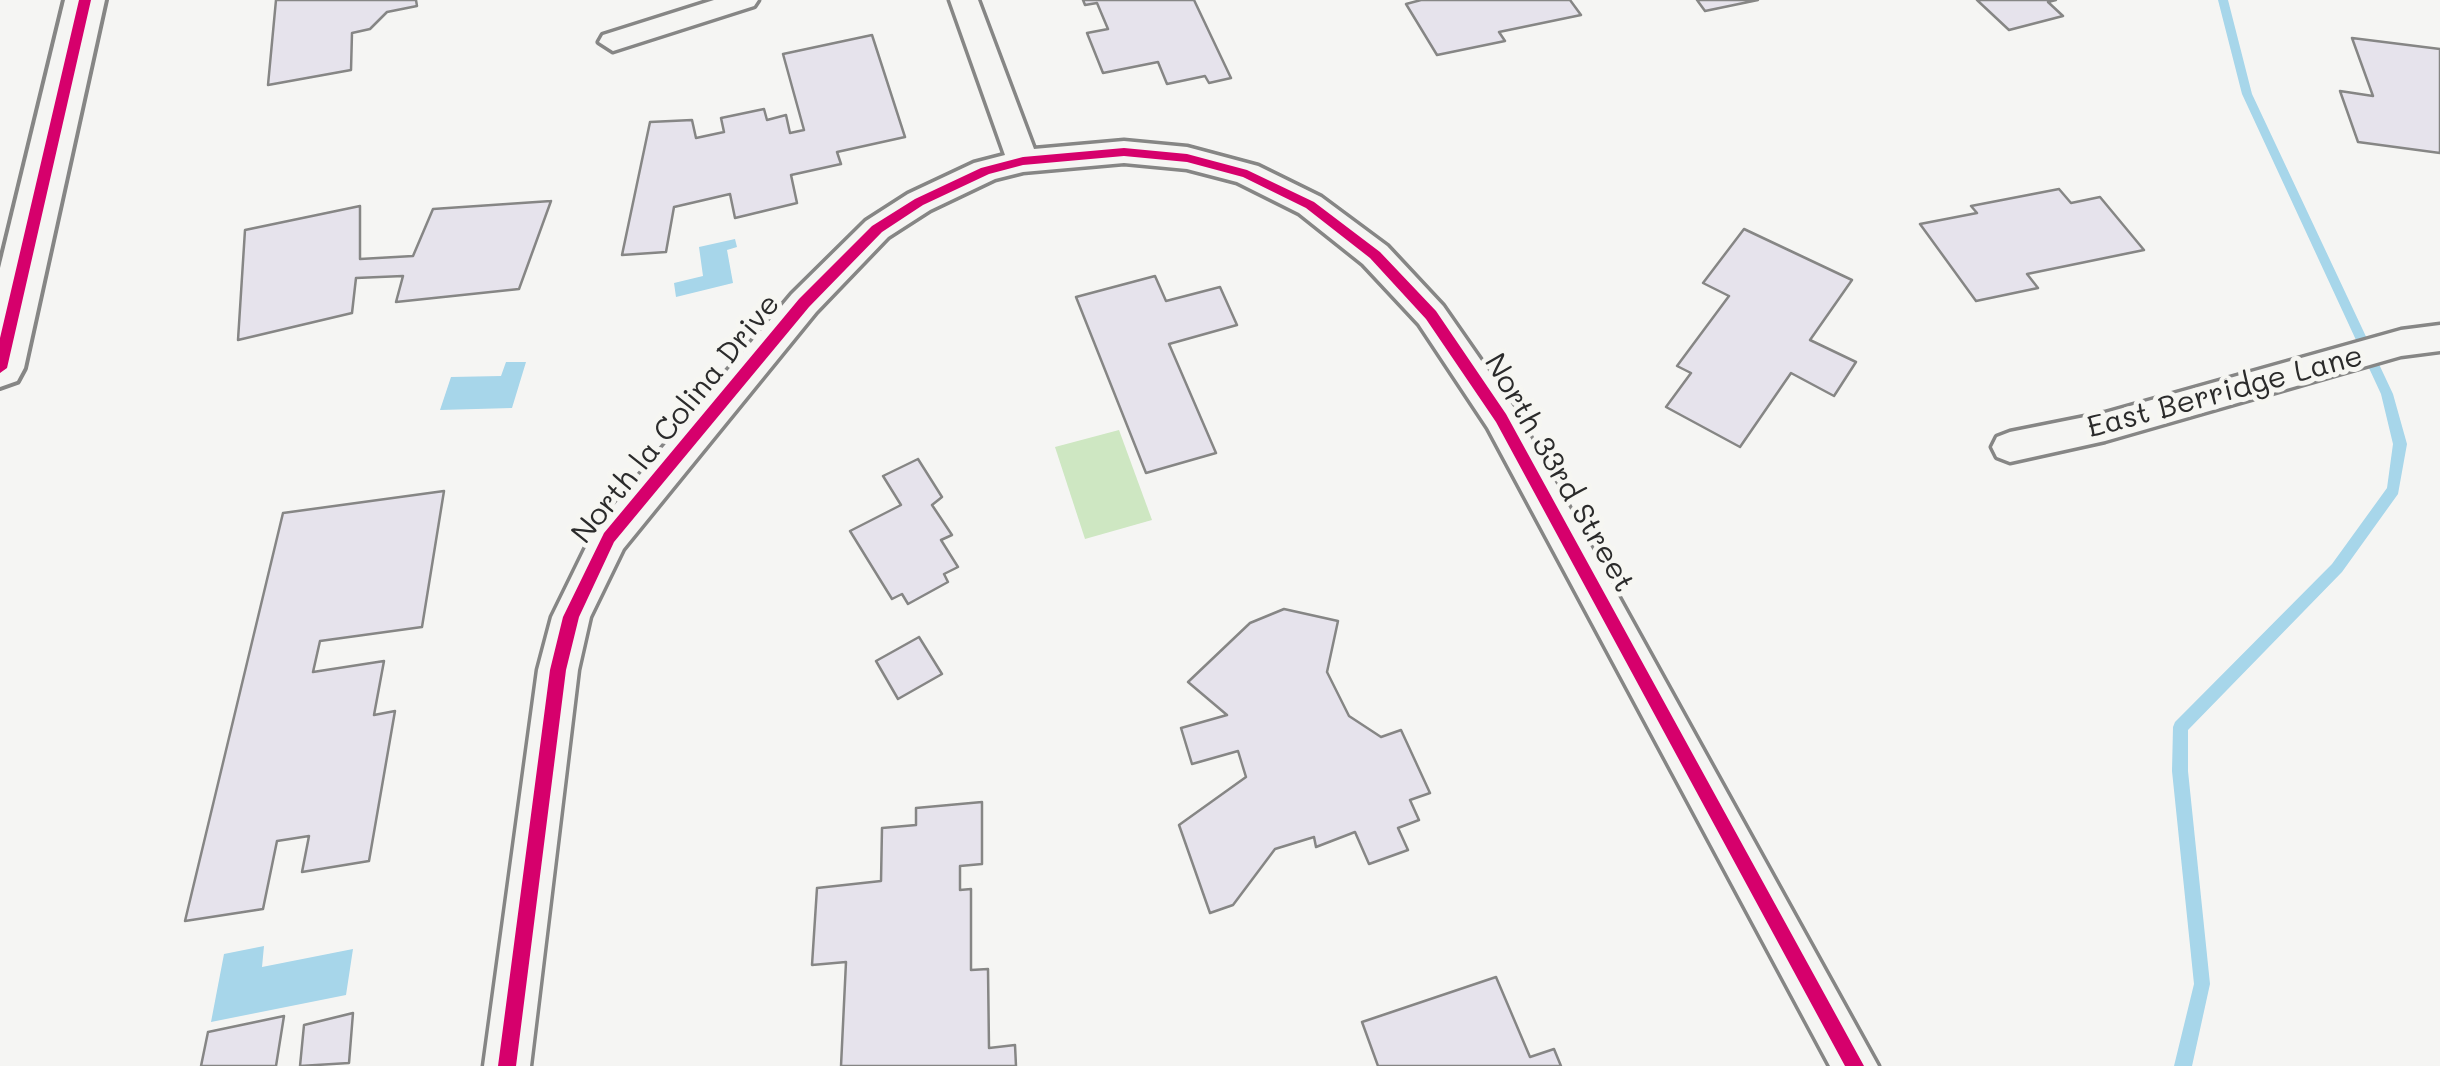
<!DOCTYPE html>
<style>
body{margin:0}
canvas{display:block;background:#f5f5f3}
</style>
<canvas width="2440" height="1066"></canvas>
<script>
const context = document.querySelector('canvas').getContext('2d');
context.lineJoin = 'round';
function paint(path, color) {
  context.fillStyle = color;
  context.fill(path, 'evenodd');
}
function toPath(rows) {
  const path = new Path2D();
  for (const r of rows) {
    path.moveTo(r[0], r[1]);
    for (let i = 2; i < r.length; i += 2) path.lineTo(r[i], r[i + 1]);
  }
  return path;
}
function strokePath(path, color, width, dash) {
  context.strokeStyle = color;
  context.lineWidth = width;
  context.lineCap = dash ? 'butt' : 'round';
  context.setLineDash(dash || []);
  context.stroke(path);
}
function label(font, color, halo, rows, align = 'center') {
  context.font = font + ' Mali,sans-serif';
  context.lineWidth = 10;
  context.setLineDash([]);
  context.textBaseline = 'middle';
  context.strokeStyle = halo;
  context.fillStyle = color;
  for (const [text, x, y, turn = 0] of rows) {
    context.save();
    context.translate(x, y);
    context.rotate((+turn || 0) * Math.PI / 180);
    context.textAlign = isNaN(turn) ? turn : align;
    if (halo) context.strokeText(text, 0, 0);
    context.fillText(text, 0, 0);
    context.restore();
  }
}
paint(toPath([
 [1119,430,1152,520,1085,539,1055,447]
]), '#cee7c2');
paint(toPath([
 [735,239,737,247,727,250,733,283,676,297,674,283,703,276,699,247],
 [506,362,526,362,512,408,440,410,451,377,501,376],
 [264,946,262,967,353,949,346,995,211,1022,224,954]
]), '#a7d6ea');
paint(toPath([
 [2218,0,2228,0,2252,94,2393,394,2407,444,2398,494,2342,572,2188,730,2188,771,2210,984,2192,1066,2174,1066,2194,984,2172,771,2173,727,2175,722,2332,564,2387,488,2393,444,2381,394,2242,94,2218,0]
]), '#a7d6ea');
const building = toPath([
 [276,0,416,0,417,6,387,12,370,29,352,33,351,70,268,85,276,0],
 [1083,0,1194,0,1231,78,1209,83,1205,76,1167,84,1158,62,1103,73,1087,33,1108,29,1097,3,1085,5,1083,0],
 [1421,0,1570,0,1581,15,1499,32,1505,41,1437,55,1406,4,1421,0],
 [1697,0,1758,0,1705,11,1697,0],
 [1977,0,2056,0,2048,2,2063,16,2009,30,1977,0],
 [872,35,905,137,837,152,841,164,791,175,797,203,735,218,730,194,674,207,666,252,622,255,650,122,692,120,696,138,724,132,721,118,764,109,767,120,786,115,790,133,804,130,783,54,872,35],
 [2352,38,2440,49,2440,153,2358,142,2340,91,2373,96,2352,38],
 [2059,189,2071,203,2100,197,2144,250,2027,274,2038,288,1976,301,1920,224,1977,213,1971,206,2059,189],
 [551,201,519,289,396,302,403,276,356,278,352,313,238,340,245,230,360,206,360,259,413,256,433,209,551,201],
 [1744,229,1852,280,1810,340,1856,362,1834,396,1791,373,1740,447,1666,407,1691,373,1677,366,1729,296,1703,283,1744,229],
 [1155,276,1166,301,1220,287,1237,325,1169,344,1216,453,1146,473,1076,297,1155,276],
 [918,459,942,497,932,505,952,535,941,540,958,567,944,574,948,582,908,604,902,594,892,599,850,531,901,505,883,476,918,459],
 [444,491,422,627,320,641,313,672,384,661,374,715,395,711,369,861,302,872,309,836,277,841,263,909,185,921,283,513,444,491],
 [1284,609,1338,621,1327,672,1349,716,1381,737,1401,730,1430,793,1410,800,1419,820,1398,828,1408,850,1369,864,1355,832,1316,847,1314,837,1275,849,1233,905,1210,913,1179,825,1246,777,1238,751,1192,764,1181,728,1227,715,1188,682,1250,623,1284,609],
 [919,637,942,674,898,699,876,661,919,637],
 [982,802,982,864,960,866,960,890,971,889,971,970,988,969,989,1048,1015,1045,1016,1066,841,1066,846,962,812,965,817,888,881,881,882,828,916,825,916,808,982,802],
 [1496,977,1530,1057,1554,1049,1561,1066,1378,1066,1362,1022,1496,977],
 [353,1013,349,1063,300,1066,304,1025,353,1013],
 [284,1016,276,1066,201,1066,208,1032,284,1016]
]);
paint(building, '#e6e3ec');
strokePath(building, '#868685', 2.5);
const minor = toPath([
 [714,0,758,0,754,6,613,51,599,42,603,35,714,0],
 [950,0,978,0,1034,149,1124,141,1187,147,1258,166,1321,197,1387,246,1443,306,1514,408,1878,1066,1830,1066,1488,428,1419,324,1363,264,1299,213,1237,182,1187,169,1124,163,1023,172,995,179,930,210,888,237,816,312,623,549,590,617,578,670,530,1066,484,1066,538,670,552,617,596,527,792,294,866,221,908,194,974,163,1005,155,950,0],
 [2440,325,2440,351,2401,356,2105,441,2010,462,1997,457,1992,447,1997,437,2010,432,2105,413,2401,330,2440,325]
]);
const secondary = toPath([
 [65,0,105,0,24,368,17,381,0,387,0,268,65,0]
]);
strokePath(minor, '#868685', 7);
strokePath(secondary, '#868685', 8);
paint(minor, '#f5f5f3');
paint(secondary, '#f5f5f3');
paint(toPath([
 [79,0,91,0,7,368,0,373,0,338,79,0],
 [1124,148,1187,154,1247,170,1314,202,1380,252,1436,311,1506,414,1864,1066,1845,1066,1496,422,1426,319,1370,258,1306,208,1243,177,1187,162,1124,156,1023,165,989,174,923,205,882,232,809,307,614,542,579,617,566,670,516,1066,498,1066,550,670,563,617,604,533,799,299,872,226,915,199,981,168,1023,157,1124,148]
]), '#d6006c');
label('30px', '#2b2b2b', '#f6f6f2', [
 ["East Berridge Lane",2225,392,-15],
 ["North la Colina Drive",676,419,-51],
 ["North 33rd Street",1559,473,60]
]);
</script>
